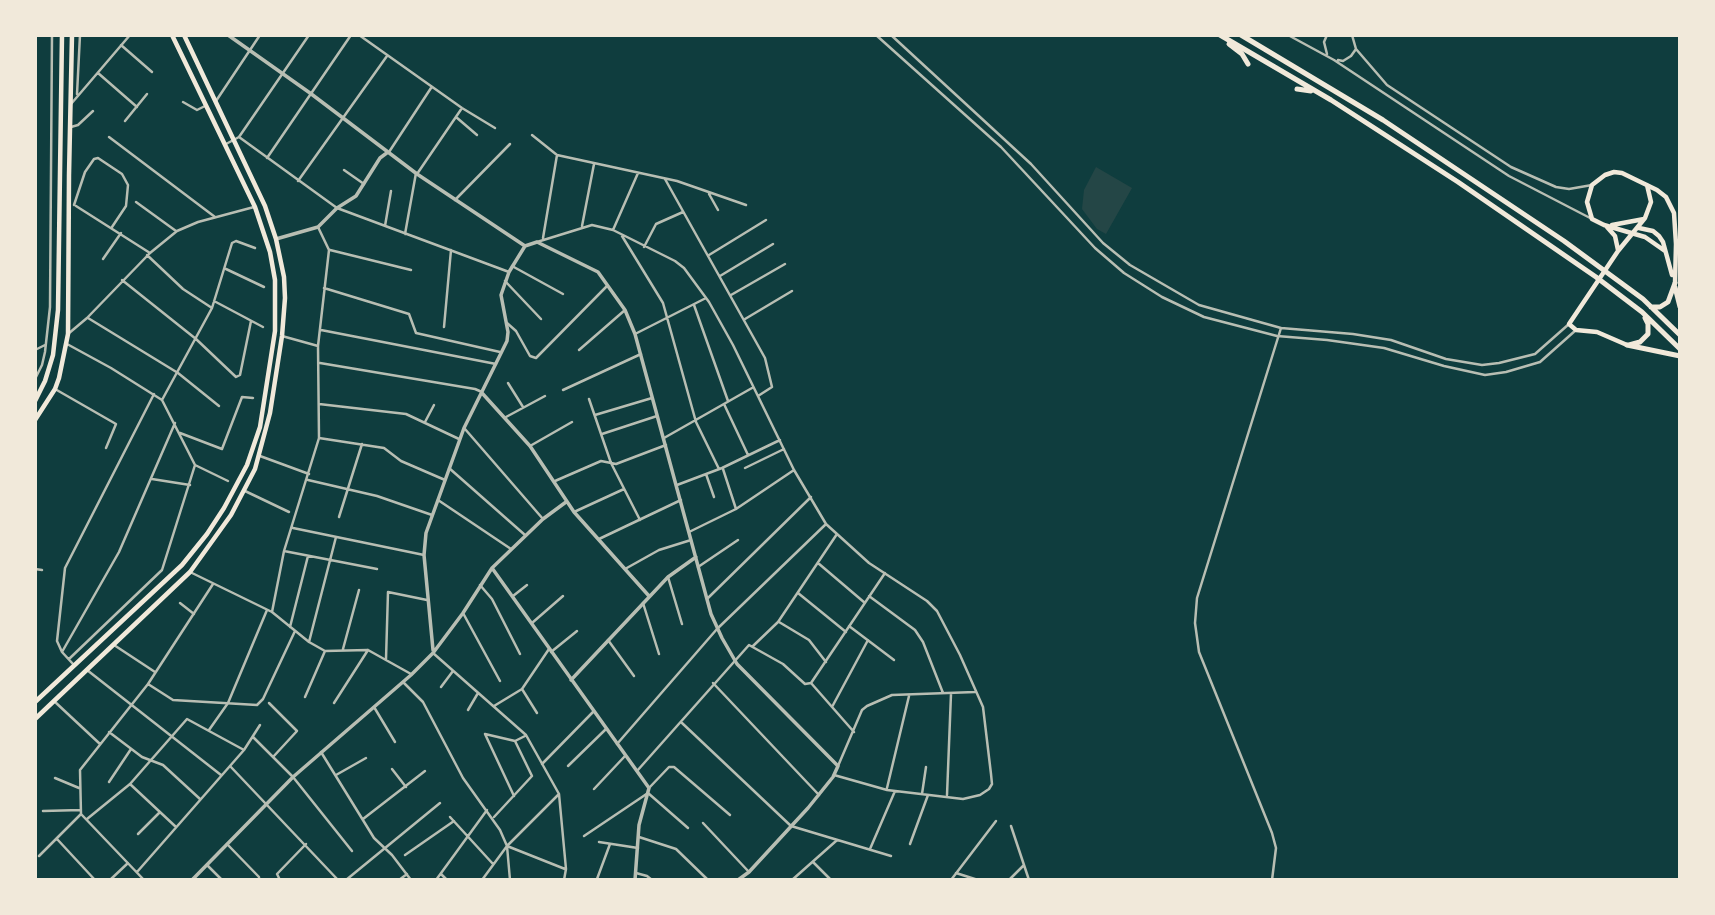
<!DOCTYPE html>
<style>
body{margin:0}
#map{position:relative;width:1715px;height:915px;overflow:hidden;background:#0f3d3e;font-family:"IBM Plex Sans",sans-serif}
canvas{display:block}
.frame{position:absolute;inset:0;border:37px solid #f1e9da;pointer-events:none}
</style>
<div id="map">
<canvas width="1715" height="915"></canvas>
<div class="frame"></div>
</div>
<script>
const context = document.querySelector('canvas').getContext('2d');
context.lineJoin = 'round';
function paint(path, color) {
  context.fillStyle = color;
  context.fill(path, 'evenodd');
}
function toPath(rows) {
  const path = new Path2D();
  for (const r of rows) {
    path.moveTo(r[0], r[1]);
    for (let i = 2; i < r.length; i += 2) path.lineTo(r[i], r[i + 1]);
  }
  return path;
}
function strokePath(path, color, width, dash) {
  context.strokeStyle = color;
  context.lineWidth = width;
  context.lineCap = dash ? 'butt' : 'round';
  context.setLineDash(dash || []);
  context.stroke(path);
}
paint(toPath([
 [1096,167,1132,188,1106,234,1097,229,1082,209,1084,190]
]), '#244646');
strokePath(toPath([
 [35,569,42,570],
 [209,730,228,703]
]), '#b8beb3', 2.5);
strokePath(toPath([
 [359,35,462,108,495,128],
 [876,35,1001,147,1095,248,1124,273,1162,297,1204,317,1277,336,1327,340,1384,348,1444,366,1485,375,1506,372,1540,362,1576,330],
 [891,35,1031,164,1103,243,1130,265,1199,305,1281,328,1353,334,1391,340,1446,359,1482,365,1499,363,1535,354,1569,324],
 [1288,35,1334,60,1509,176,1592,219],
 [1327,35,1324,42,1327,54],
 [1352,35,1356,49,1387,85,1511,167,1556,187,1569,189,1592,185],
 [121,45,152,72],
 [1338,60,1343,61,1351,56,1356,49],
 [98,73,137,107],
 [77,94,80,35],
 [216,101,260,35],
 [183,102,197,110,205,106],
 [71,104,130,35],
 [456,117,477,135],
 [125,121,147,94],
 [71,127,78,125,93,111],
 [532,135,557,155,677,181,746,205],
 [109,137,215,217],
 [239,137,337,208,509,272],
 [226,144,239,137,309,35],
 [389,152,431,88],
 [267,158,351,35],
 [344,170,364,184],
 [417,174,462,108],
 [665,179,765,358,772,387,758,396],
 [298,181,387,56],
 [709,194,718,210],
 [455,200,510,144],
 [136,202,176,231],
 [74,205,85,172,94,159,98,158,122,174,128,185,126,206,112,227],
 [76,206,150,253],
 [385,226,391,191],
 [582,226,594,164],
 [613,230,638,173],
 [405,234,416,173],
 [622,236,663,303,696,422,719,469],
 [543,238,557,155],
 [537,242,592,225,613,230,675,261,684,268,709,302,733,345,794,470,826,524,869,563,927,601,937,611,960,655,983,707,991,774,992,784,989,789,980,795,963,799,887,790,834,775],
 [644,247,656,224,683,212],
 [330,250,411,270],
 [147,255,183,289,212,308],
 [709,255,766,220],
 [103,259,121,233],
 [512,266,563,294],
 [226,269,264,287],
 [720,276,773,244],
 [122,280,196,339,236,377,240,375,251,321],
 [505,281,541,319],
 [324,288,409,314,416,333,500,352],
 [731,295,785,264],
 [214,301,263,327],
 [694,305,728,401],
 [88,318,178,373,219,406],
 [745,319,792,291],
 [507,323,516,331,530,356,536,358,607,286],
 [444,327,451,250],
 [321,330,496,364],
 [68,334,87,318,150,253,177,231,198,222,254,207],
 [635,334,706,298],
 [282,336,318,346],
 [67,344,111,368,162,400,195,465,162,570,69,659],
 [35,350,45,345],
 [579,350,625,310],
 [320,363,475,389,482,392],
 [35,379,42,365,45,352,50,307,52,35],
 [508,383,523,407],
 [55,389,116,424,106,448],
 [563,390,641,354],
 [589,399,611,463,640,520],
 [162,400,212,308,232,243,236,241,255,248],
 [319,404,406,414,459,439],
 [724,404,748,455],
 [595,415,652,398],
 [506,417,545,396],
 [425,422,434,405],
 [465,429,543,519],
 [180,433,222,449,242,397,253,398],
 [602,434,657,416],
 [319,438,384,448,401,461,445,480],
 [664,438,752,388],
 [530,446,572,422],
 [260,456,309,474],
 [195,465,228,481],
 [449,468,525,535],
 [745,468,784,449],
 [723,469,736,509],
 [706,474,714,497],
 [152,479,190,485],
 [308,480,377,496,432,515],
 [555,481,601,461,616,464,666,445],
 [677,485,722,468,780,440],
 [245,491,289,512],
 [438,500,511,549],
 [574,512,624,489],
 [339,517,362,444],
 [293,528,424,555],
 [689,532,736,509,794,470],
 [599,539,681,500],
 [284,551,377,569],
 [818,563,865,603],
 [698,567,738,540],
 [625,569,659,550,691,540],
 [190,572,272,612,309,642,325,651,368,650,411,674],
 [668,577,682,624],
 [480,585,492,599,520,654],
 [798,593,846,632],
 [513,596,527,585],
 [869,596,915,630,923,642,943,693],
 [708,598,811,497],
 [180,603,194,614],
 [643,603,659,654],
 [272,612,284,551,319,438,318,346,329,250,318,227],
 [463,613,500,681],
 [779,622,809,640,826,662],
 [532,623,563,596],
 [849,626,894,660],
 [290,627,308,556],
 [608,640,634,676],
 [309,642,336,537],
 [114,645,155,672],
 [753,646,778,622,837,534],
 [343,649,359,590],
 [62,652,119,552,175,423],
 [551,652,577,631],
 [433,653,526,735,559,794,566,869,564,880],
 [386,659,388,592,427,600],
 [73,664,62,652,57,641,65,568,154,394],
 [87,670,221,775],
 [403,682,423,702,463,778,500,830,507,846,510,880],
 [713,683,819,795],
 [811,683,885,573],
 [148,684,173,700,257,705,263,699,295,631],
 [441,687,453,671],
 [522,689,537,713],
 [305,697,325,651],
 [54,701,100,744],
 [228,703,267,610],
 [269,703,297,731,273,757],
 [334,703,368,650],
 [494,706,522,689,549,649],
 [374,707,395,742],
 [832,707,868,640],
 [468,710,478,693],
 [682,723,791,826,891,856],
 [109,732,142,757,163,765,200,799],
 [253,737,293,777,352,851],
 [617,744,717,629,826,524],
 [321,752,374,838,392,855,411,880],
 [542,764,593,712],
 [230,766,338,880],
 [568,766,606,729],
 [838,766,862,710,867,706,892,695,975,692],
 [392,769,406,787],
 [637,771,749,645,783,664,805,684,811,683,854,732],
 [336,775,366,758],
 [55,778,79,788],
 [109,782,131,749],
 [130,784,176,827],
 [649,788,669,767,674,767,730,815],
 [887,788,909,696],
 [594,789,625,756],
 [922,794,926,767],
 [947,795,951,694],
 [514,796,485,734,515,741,525,736],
 [43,811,81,810],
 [81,814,144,880],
 [450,817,493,864],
 [494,817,532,776,515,741],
 [87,819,130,784,187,719,244,750],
 [363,819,425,771],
 [703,823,749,872],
 [1011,826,1029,880],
 [138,834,160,812],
 [584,836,648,793,688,828],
 [639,837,676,849,708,880],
 [57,839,95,880],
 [599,842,638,848],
 [227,844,259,877,259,880],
 [910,844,928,795],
 [507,846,565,869],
 [870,849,895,791],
 [405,855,454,821],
 [39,856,81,814,80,770,148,684,213,584],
 [813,862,831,880],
 [207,865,222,880],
 [137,872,244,750,260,725],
 [636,873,647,876,652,880],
 [956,873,978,880],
 [441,874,447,880],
 [597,879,610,844],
 [110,880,128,863],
 [280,880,277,874,306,844],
 [346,880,440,803],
 [399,880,407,874],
 [436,880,487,810],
 [482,880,507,846,559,794],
 [792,880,836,841],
 [951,880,996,821],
 [1009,880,1024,865],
 [1272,880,1276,848,1272,833,1199,652,1195,623,1197,598,1281,328]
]), '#b8beb3', 2.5);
strokePath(toPath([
 [228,35,310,93,417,174,525,246],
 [276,239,318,227,337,208,356,196,380,158,388,152],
 [525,246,537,242,598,272,625,310,635,334,711,614,722,638,737,664,838,766,833,777,808,808,749,872,738,880],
 [482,393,530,446,574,512,649,596],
 [492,568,649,788,639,825,635,880],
 [433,650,424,555,426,533,464,428,507,341,508,332,501,295,509,272,525,246],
 [571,680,668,577,696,557],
 [192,880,293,777,411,675,433,653,463,613,492,568,543,519,566,502]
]), '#b8beb3', 3.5);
strokePath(toPath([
 [1612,225,1644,219],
 [1607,227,1615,236,1618,250],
 [1639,228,1653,231,1659,236,1663,242,1672,275],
 [1665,251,1645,237,1604,225,1592,219,1587,202,1592,185,1605,175,1614,172,1622,173,1657,190,1666,197,1674,213,1676,244,1675,283],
 [1627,345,1597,332,1576,330,1569,324,1618,251,1645,218,1651,202,1647,185],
 [35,401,45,381,53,355,58,310,62,35],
 [35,420,55,389,59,378,68,334,69,175,72,35]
]), '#f1e9da', 4.5);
strokePath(toPath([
 [35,702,182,565,207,534,224,508,247,465,260,427,275,331,275,280,270,252,255,207,172,35],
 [35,719,190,572,231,515,255,469,270,413,282,336,285,298,284,277,276,239,265,206,184,35]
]), '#f1e9da', 4.5);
strokePath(toPath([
 [1220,35,1331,100,1458,182,1596,277,1642,312,1680,349],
 [1241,35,1383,120,1564,241,1643,299,1680,335],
 [1229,44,1242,54,1248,64],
 [1297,89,1311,91],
 [1675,287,1680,307],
 [1651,307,1660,307,1668,302,1675,283],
 [1627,345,1680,356],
 [1629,345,1640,342,1648,334,1648,324,1645,318]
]), '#f1e9da', 5);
</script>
